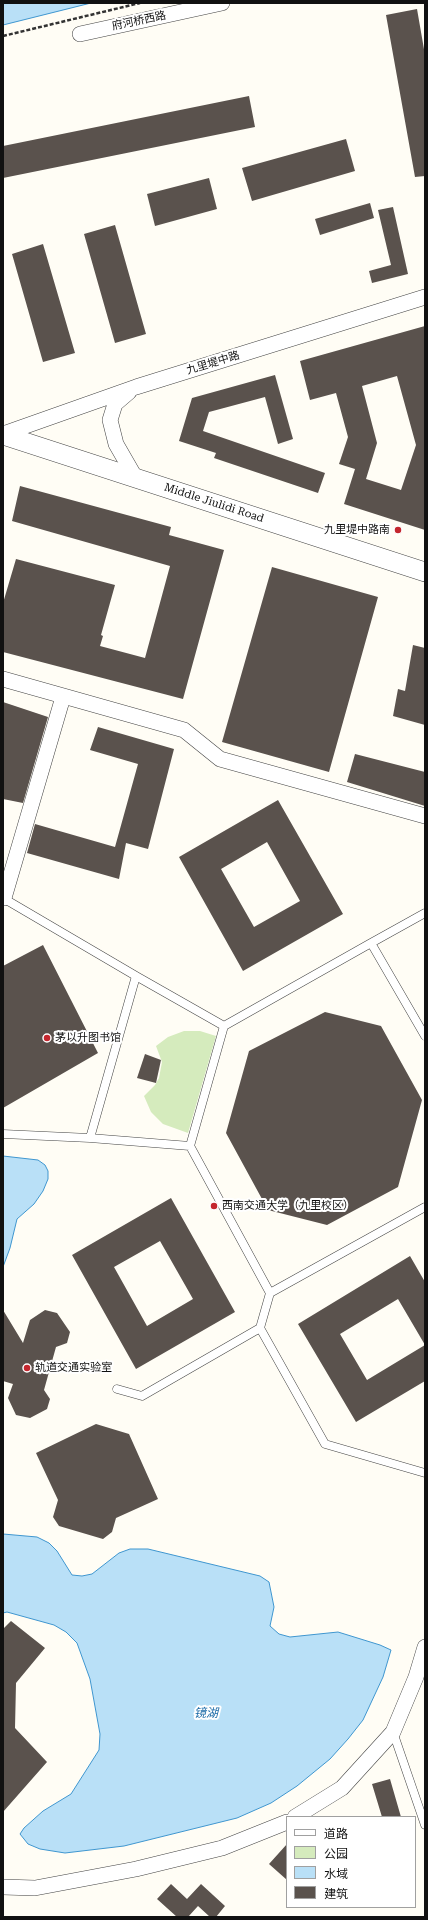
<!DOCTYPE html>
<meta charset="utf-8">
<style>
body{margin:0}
#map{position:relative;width:428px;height:1920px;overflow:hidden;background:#fffdf5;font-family:"Roboto Serif","Noto Sans SC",serif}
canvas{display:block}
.frame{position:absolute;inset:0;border:4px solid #111;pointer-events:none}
.legend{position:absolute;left:286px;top:1816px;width:130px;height:92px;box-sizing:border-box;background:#fff;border:1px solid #a0a0a0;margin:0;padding:5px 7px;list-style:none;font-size:12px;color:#111}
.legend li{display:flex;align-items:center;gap:8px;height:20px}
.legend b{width:20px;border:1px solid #a0a0a0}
</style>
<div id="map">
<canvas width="428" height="1920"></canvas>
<div class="frame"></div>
<ul class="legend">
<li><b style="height:5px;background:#fff"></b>道路</li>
<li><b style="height:11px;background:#d5ebbd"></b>公园</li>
<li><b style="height:11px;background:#b9e0f7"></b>水域</li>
<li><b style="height:11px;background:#5a524d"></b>建筑</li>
</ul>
</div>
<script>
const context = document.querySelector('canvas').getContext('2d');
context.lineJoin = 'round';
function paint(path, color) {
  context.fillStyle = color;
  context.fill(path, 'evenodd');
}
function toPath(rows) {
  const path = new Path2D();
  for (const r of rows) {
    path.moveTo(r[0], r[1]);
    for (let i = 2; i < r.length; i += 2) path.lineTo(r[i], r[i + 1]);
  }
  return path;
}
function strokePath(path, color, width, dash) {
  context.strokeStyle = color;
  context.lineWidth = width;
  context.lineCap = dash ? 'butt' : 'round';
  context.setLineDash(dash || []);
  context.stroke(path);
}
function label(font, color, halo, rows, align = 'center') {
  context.font = font + ' "Roboto Serif","Noto Sans SC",serif';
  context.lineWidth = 4;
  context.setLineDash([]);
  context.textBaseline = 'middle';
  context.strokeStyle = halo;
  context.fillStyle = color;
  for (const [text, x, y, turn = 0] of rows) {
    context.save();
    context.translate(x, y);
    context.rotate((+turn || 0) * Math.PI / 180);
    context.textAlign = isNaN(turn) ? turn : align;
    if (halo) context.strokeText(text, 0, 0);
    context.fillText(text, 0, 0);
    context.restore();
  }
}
paint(toPath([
 [184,1031,200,1031,216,1036,188,1133,163,1124,151,1112,144,1096,155,1085,159,1078,162,1062,156,1046,168,1037]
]), '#d5ebbd');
const water = toPath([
 [3,3,91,3,3,25,3,3],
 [3,1156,38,1160,45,1165,48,1171,48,1179,43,1191,34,1204,17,1219,10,1248,3,1267,3,1156],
 [3,1534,37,1537,49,1543,57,1551,72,1575,82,1576,92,1574,119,1553,130,1549,148,1549,260,1576,269,1582,274,1607,270,1626,279,1634,290,1637,338,1632,380,1645,391,1650,383,1677,363,1720,348,1739,330,1759,297,1786,271,1803,237,1818,124,1846,65,1853,40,1849,28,1844,20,1834,24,1828,43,1811,71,1794,99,1750,100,1734,90,1679,77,1643,66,1632,54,1625,7,1612,3,1613,3,1534]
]);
paint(water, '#b9e0f7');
strokePath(water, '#3f96cf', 1);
paint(toPath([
 [417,9,425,55,425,176,415,177,386,15],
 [249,96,255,127,3,178,3,146],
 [346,139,355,171,252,201,242,168],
 [209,178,217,209,155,226,147,194],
 [370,203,374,218,320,235,315,219],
 [393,207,408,274,372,283,369,271,391,265,378,210],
 [115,225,146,334,115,343,84,234],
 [43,244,75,353,43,362,12,254],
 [425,326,425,530,344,504,355,469,339,464,348,437,336,393,310,400,300,361],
 [397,376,416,445,401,490,366,479,377,443,362,386],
 [275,375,293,439,278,444,265,397,209,412,203,431,325,473,318,493,214,458,216,453,179,441,192,398],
 [20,486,171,527,169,535,224,550,183,699,3,652,3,603,16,559,115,585,101,635,103,636,100,646,145,658,170,566,12,521],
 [272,567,378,597,329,772,222,742],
 [413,645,425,648,425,725,393,716,398,689,405,691],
 [3,702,48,717,23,803,3,799],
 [98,727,174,749,148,849,126,843,119,879,27,853,35,824,115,847,138,764,90,750],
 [355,754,425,772,425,806,347,782],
 [278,800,343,914,243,971,179,857],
 [267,842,300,901,254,927,221,869],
 [43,945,98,1053,3,1108,3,966],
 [325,1012,381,1026,422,1100,398,1187,327,1225,268,1210,226,1133,249,1051],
 [145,1054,161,1060,156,1083,137,1078],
 [171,1198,235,1312,136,1369,72,1255],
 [160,1241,193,1299,147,1326,114,1267],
 [410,1256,425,1282,425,1381,356,1422,298,1324],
 [398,1299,425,1345,367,1380,340,1334],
 [3,1310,23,1343,30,1320,45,1310,57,1313,70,1332,67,1343,56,1347,44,1390,50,1399,47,1409,30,1418,16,1415,8,1398,13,1384,3,1381],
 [96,1424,129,1434,158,1499,116,1518,112,1532,103,1539,59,1526,53,1517,58,1500,36,1453],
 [11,1621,45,1648,16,1683,15,1728,47,1762,3,1812,3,1629],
 [390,1779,401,1817,382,1817,372,1784],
 [287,1844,287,1880,269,1864],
 [171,1884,187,1899,201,1884,225,1906,216,1917,210,1917,198,1906,188,1917,177,1917,157,1899]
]), '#5a524d');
const service = toPath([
 [3,898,136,976,90,1138,3,1134],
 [371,943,425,913],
 [136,976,224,1026,371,943,425,1036],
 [90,1138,190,1146,270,1293,425,1207],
 [190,1146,224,1026],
 [260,1328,325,1444,425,1473],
 [117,1389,142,1396,260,1328,270,1293],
 [393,1732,425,1825]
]);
const minor = toPath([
 [80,34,222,3],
 [129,392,115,404,110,420,116,444,135,477],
 [3,434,136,387,425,297],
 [3,679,184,730,220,759,425,816],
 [4,898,63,697],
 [295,1817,342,1788,393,1732,416,1677,425,1647],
 [3,1887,35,1888,136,1869,222,1848,287,1822]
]);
const tertiary = toPath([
 [3,435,425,572]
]);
strokePath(service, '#444', 9);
strokePath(minor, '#444', 16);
strokePath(tertiary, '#444', 20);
strokePath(toPath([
 [3,36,140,3]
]), '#333', 2.5, [4, 2]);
strokePath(service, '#fff', 8);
strokePath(minor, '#fff', 15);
strokePath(tertiary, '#fff', 19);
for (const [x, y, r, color] of [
 [398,530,4,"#c4262e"],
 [47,1038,4,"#c4262e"],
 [214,1206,4,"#c4262e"],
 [27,1368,4,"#c4262e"]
]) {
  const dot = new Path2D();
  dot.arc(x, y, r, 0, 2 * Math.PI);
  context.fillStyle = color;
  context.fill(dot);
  strokePath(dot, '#fff', 1.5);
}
label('11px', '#111', '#fff', [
 ["府河桥西路",139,21,-12],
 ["九里堤中路",213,363,-17],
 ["Middle Jiulidi Road",214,503,18]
]);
label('11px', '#111', '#fff', [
 ["九里堤中路南",390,530,"right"],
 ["茅以升图书馆",55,1038],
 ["西南交通大学（九里校区）",222,1206],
 ["轨道交通实验室",35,1368]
], 'left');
label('italic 12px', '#1768a6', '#fff', [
 ["镜湖",206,1713]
]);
</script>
